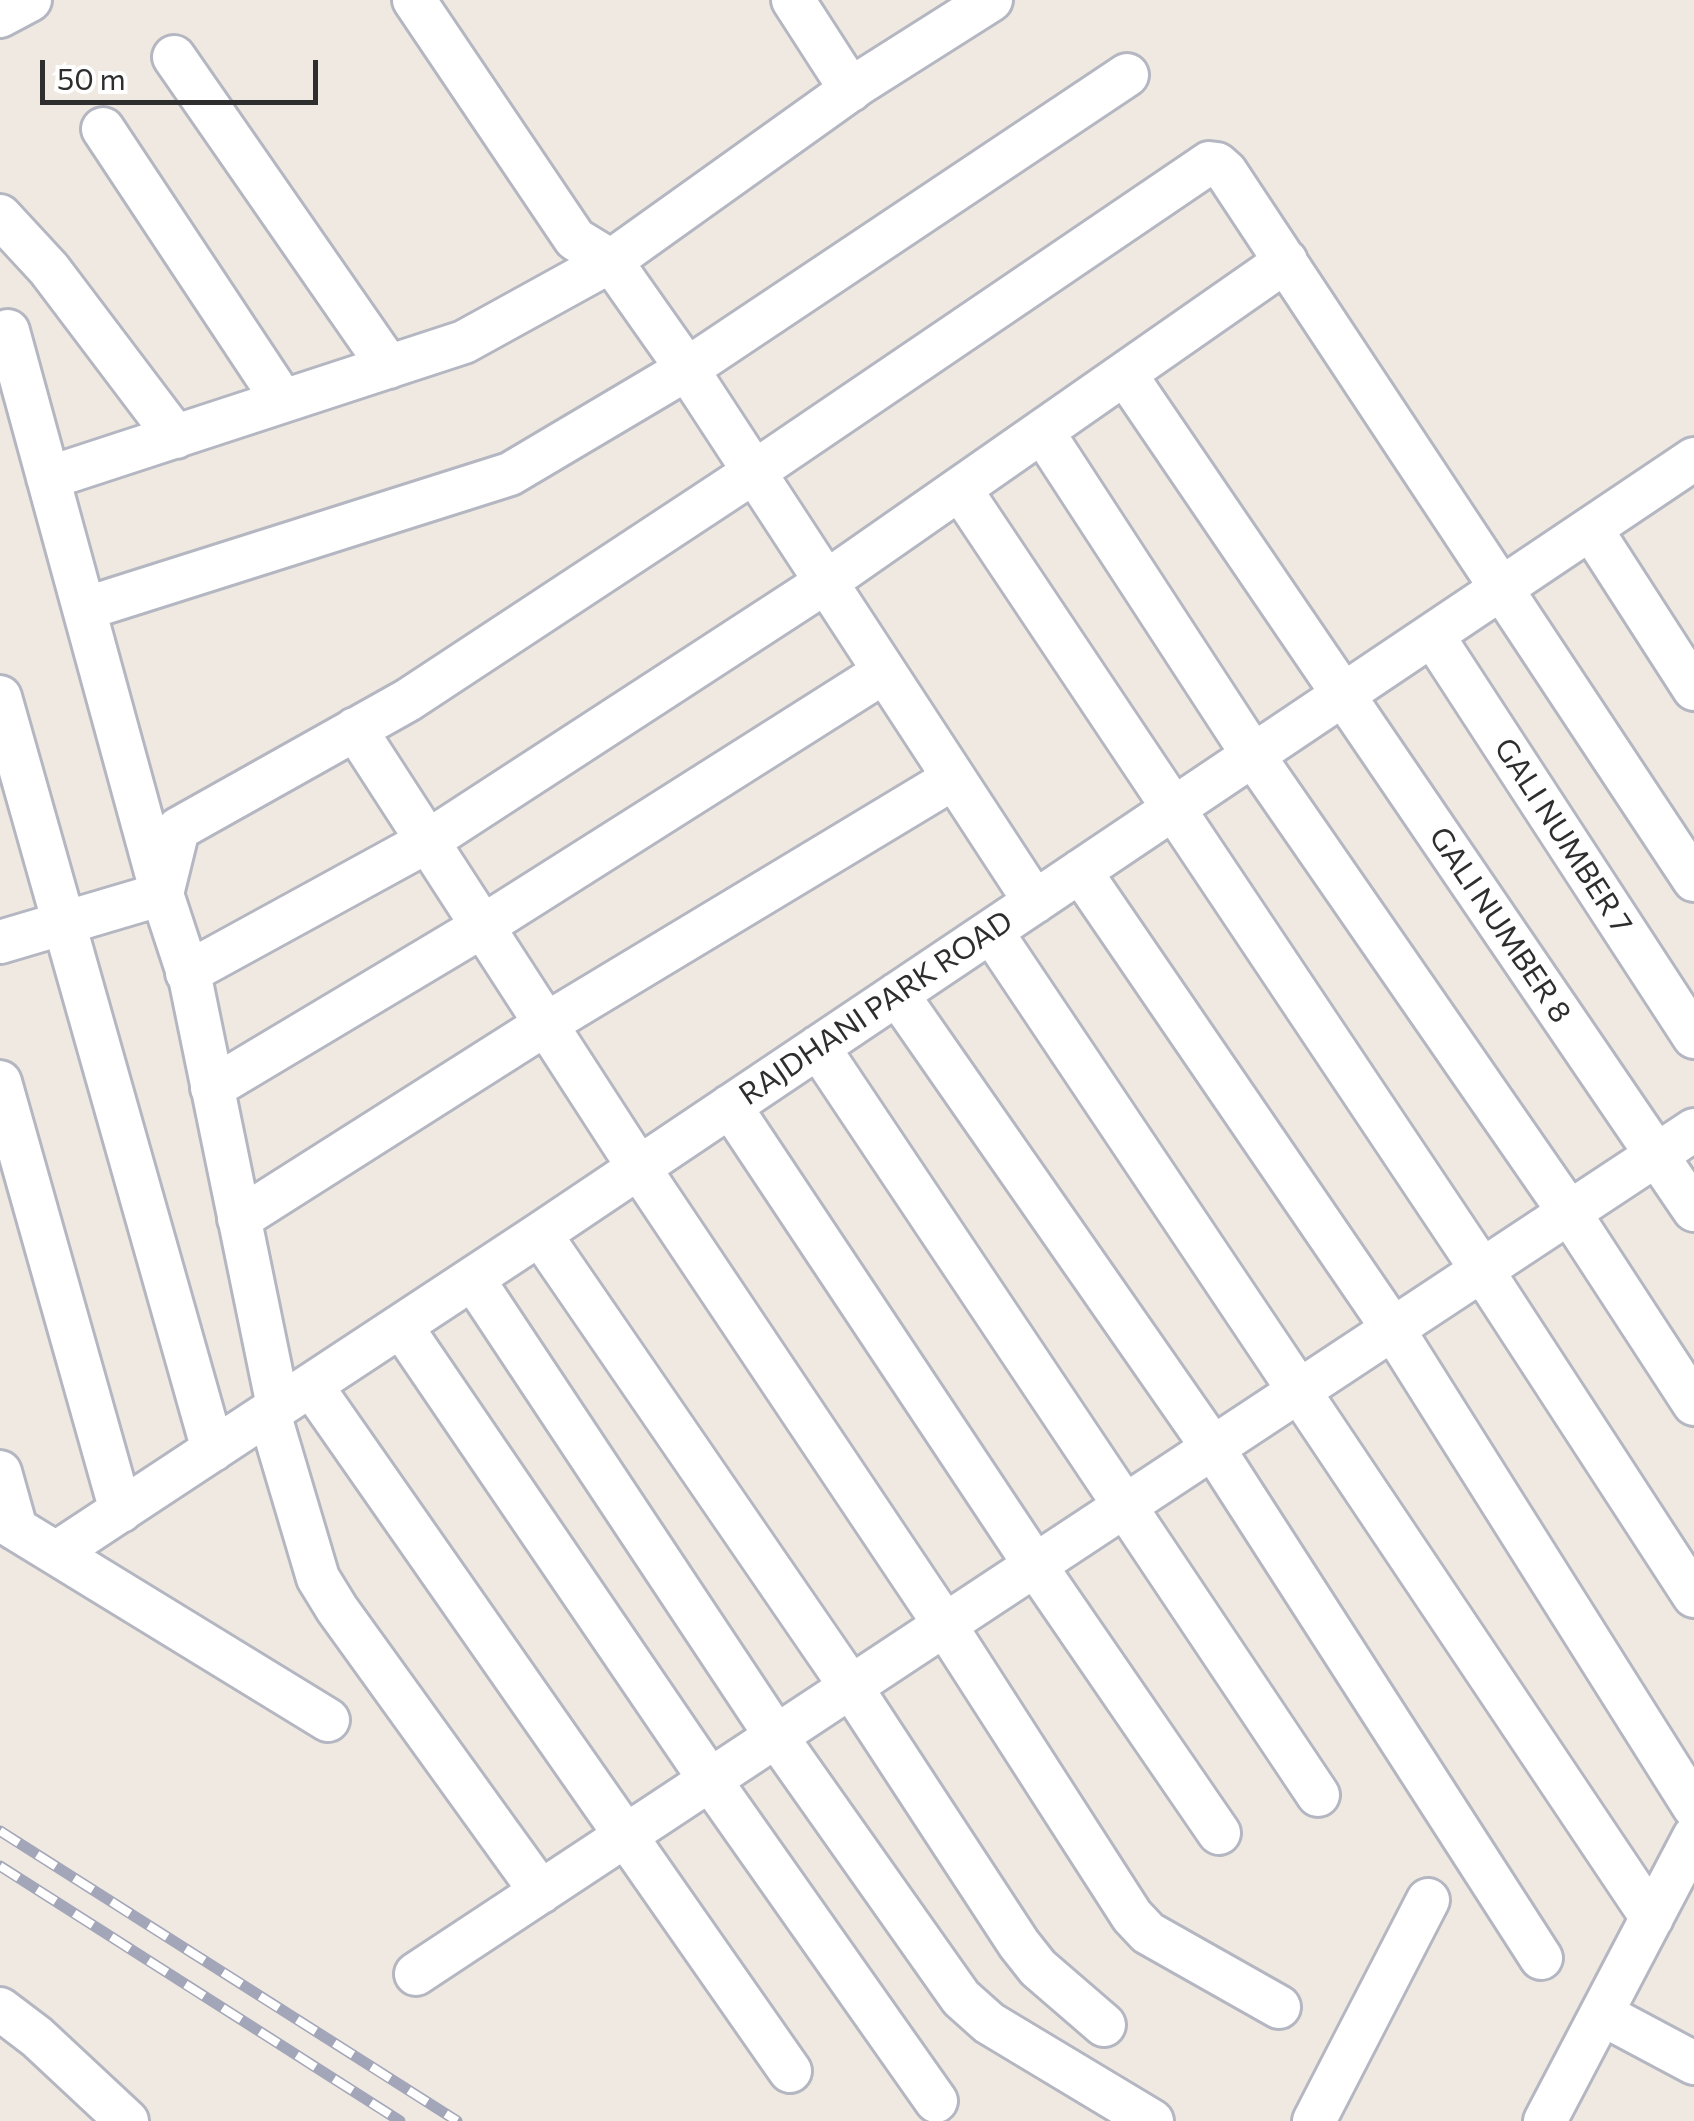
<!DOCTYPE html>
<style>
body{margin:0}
#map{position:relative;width:1694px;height:2121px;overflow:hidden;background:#efe9e1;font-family:Commissioner,sans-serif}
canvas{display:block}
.scale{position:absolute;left:40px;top:60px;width:278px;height:45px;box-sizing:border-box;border:5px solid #2e2e2e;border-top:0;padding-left:12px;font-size:30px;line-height:35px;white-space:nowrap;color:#2e2e2e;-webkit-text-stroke:8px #fff;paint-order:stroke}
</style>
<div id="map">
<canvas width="1694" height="2121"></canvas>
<div class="scale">50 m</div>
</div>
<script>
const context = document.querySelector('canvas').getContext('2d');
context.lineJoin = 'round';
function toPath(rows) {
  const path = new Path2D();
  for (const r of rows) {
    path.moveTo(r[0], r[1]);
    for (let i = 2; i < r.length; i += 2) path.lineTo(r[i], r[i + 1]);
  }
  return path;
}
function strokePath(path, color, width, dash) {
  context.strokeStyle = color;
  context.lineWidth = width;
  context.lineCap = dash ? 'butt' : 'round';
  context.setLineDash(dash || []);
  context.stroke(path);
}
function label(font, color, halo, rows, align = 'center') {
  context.font = font + ' Commissioner,sans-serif';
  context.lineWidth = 9;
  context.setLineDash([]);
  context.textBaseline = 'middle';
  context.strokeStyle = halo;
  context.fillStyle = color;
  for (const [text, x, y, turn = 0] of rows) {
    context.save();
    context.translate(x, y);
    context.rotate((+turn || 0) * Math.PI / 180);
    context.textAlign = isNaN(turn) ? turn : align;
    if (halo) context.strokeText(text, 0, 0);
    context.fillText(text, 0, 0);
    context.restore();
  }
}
const street = toPath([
 [414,0,575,239,611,261,687,369,1035,902],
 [793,0,851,90],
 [0,16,30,0],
 [174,57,389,367],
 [103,129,283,401],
 [0,216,49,269,176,437],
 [8,331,162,894,191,982,278,1406],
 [1125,374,1694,1210],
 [1042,431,1253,755,1569,1212,1694,1404],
 [48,478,464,342,611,261,860,83,991,0],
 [960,489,1482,1270,1694,1596],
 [1591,529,1694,689],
 [84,609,510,474,687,369,1127,75],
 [1433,636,1694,1037],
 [0,697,213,1450],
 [355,729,639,1168,945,1625,1132,1916,1148,1933,1279,2007],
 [1080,871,1393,1329,1694,1807],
 [991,931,1652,1918],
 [0,942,162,894,178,829,408,700,754,472,1209,163,1217,164,1226,172,1694,880],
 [187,973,428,841,826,582,1286,261],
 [897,994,1213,1448,1541,1958],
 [818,1047,1318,1795],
 [0,1082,121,1511],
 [212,1088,483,926,884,672],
 [730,1106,1035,1565,1219,1833],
 [239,1219,546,1024,954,778],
 [540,1234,851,1687,1019,1944,1038,1968,1104,2025],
 [473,1279,776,1736,961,1998,989,2023,1152,2121],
 [401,1326,710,1780,936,2101],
 [311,1385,790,2071],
 [269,1413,318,1578,337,1609,541,1892],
 [0,1472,16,1529],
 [0,1519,328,1720],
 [56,1553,540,1234,1694,459],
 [416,1974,1694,1130],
 [0,2009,37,2037,127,2121],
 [1602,2014,1694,2063],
 [1314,2121,1428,1900],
 [1545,2121,1694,1837]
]);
strokePath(street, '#b4b7c1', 48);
strokePath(street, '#fff', 42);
const rail = toPath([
 [0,1831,457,2121],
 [0,1866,400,2121]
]);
strokePath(rail, '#a3a6b8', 11);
strokePath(rail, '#fff', 8, [22]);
label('30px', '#2e2e2e', '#fff', [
 ["GALI NUMBER 7",1563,836,57],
 ["GALI NUMBER 8",1500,925,56],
 ["RAJDHANI PARK ROAD",876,1008,-34]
]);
</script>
